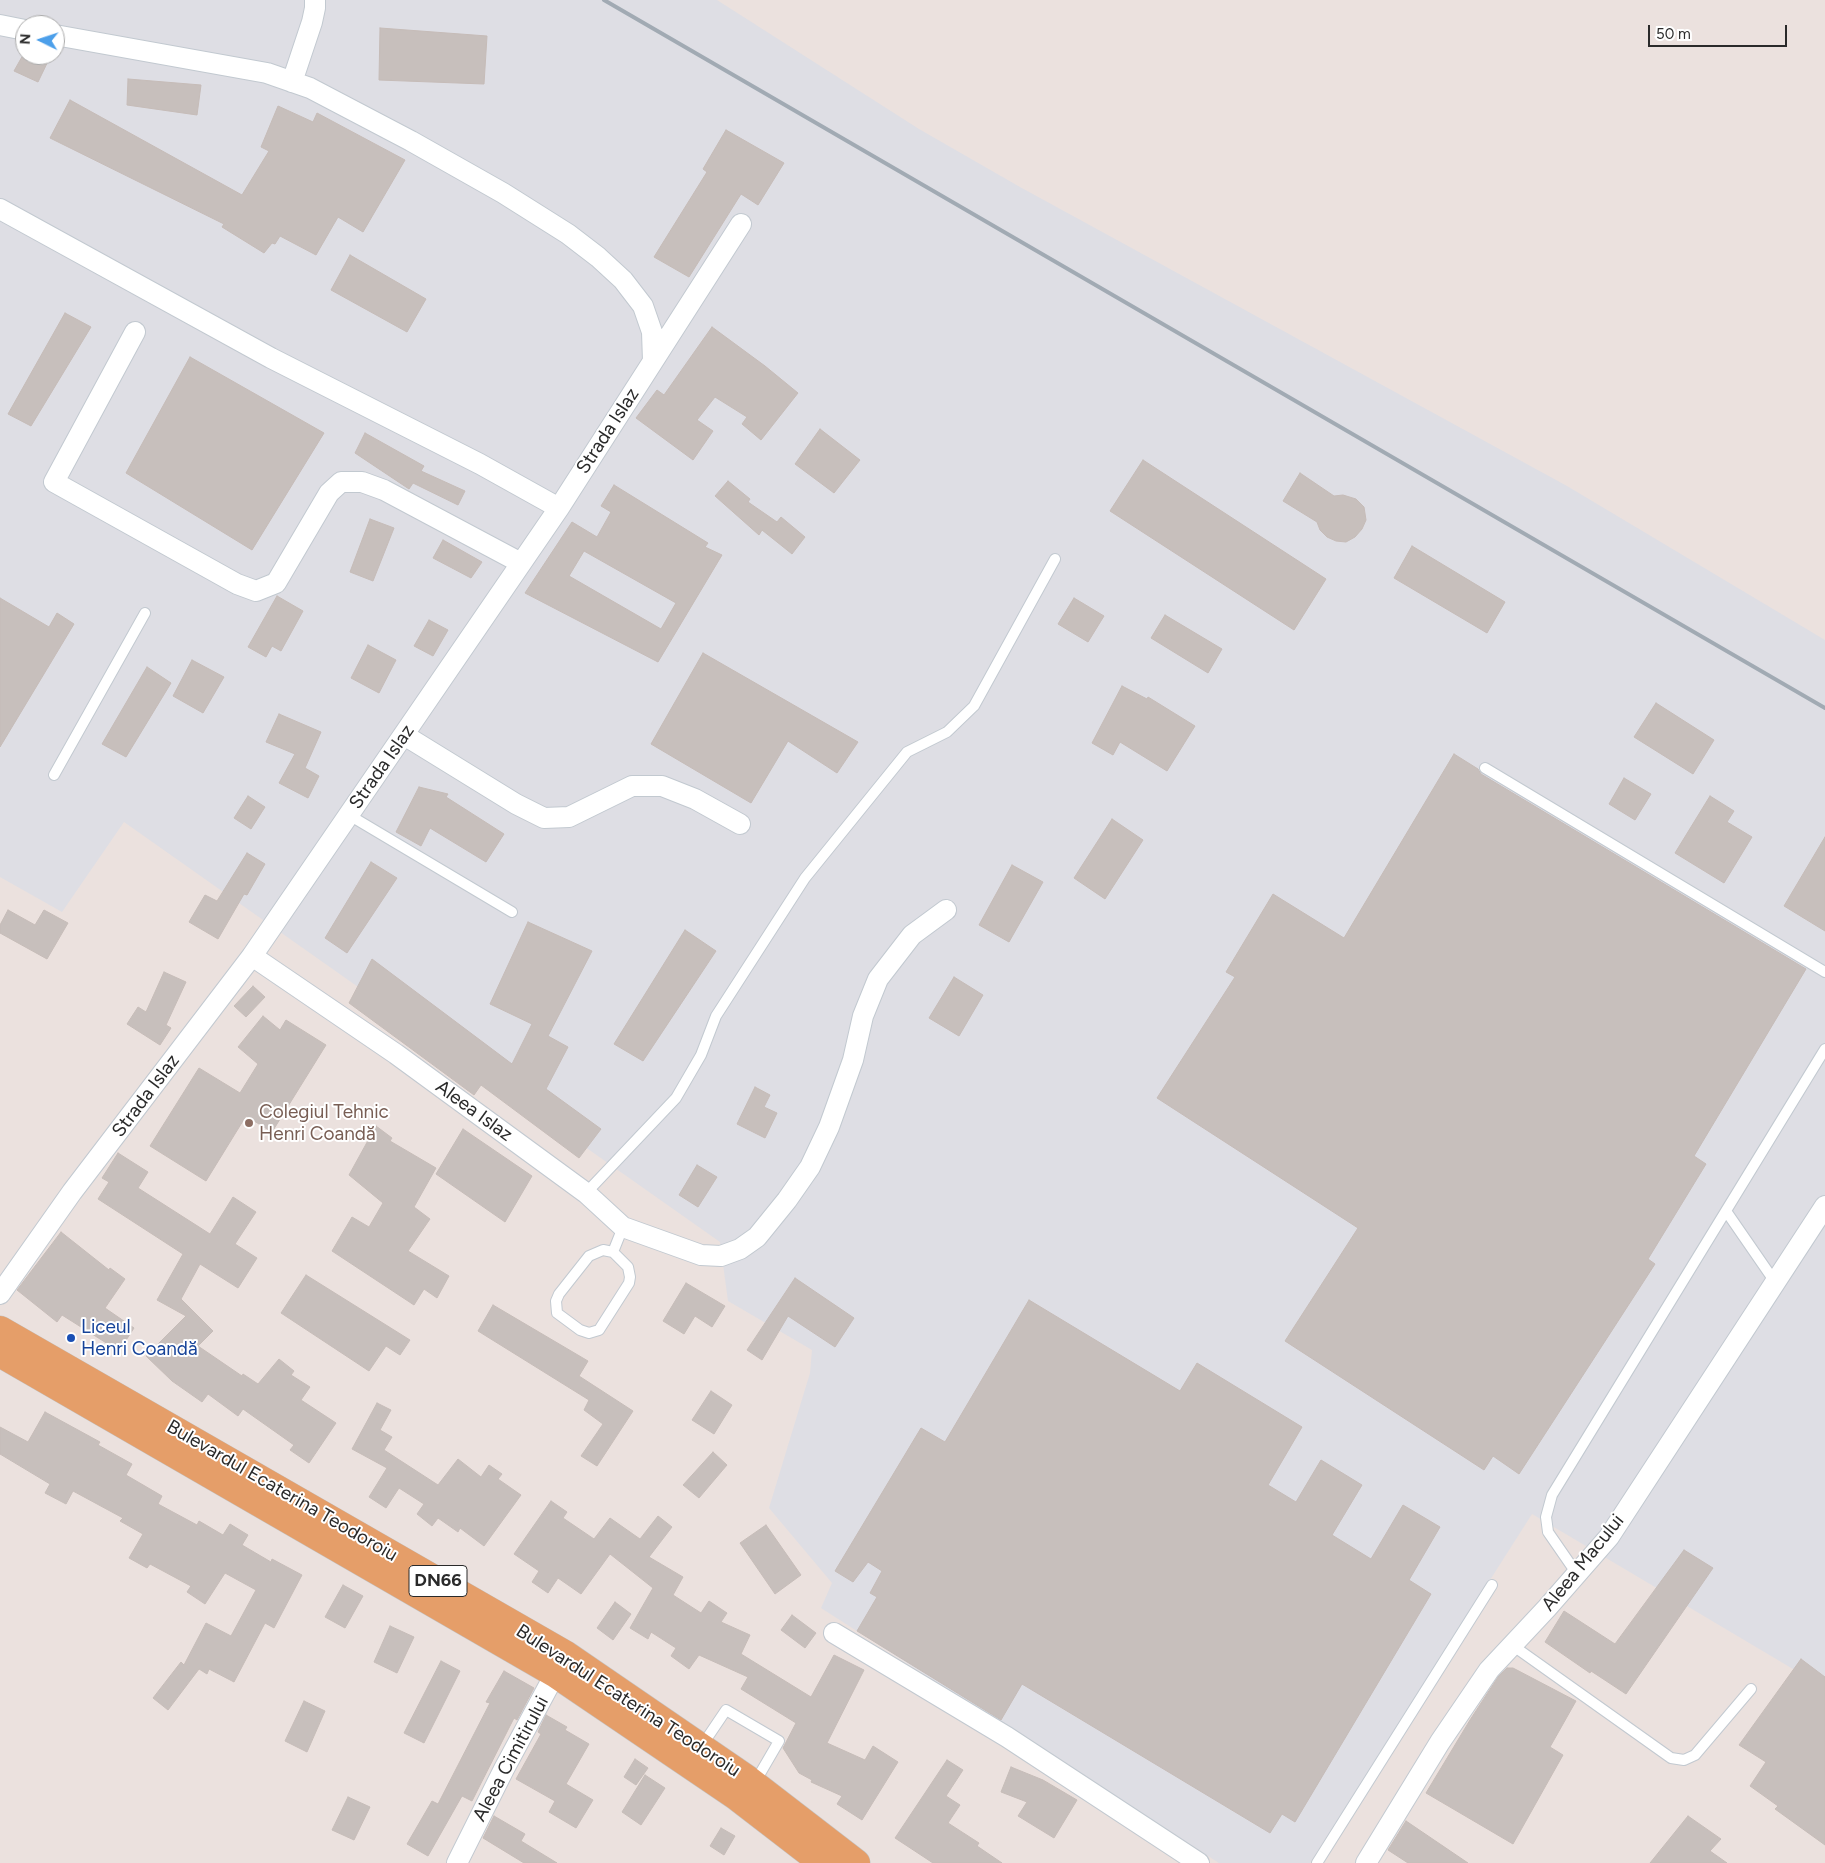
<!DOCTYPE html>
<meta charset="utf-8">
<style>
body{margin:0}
#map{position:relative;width:1825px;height:1863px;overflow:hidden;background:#ebe1de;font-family:Figtree,sans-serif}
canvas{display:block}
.north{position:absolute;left:15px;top:15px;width:50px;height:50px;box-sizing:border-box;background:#fff;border:1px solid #aaa;border-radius:50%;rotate:274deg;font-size:14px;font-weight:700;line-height:20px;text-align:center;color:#2a2a2a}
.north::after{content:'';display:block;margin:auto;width:18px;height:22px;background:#4c9fea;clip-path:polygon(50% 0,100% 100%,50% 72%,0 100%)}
.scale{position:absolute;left:1648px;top:25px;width:139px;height:22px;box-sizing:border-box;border:2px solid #2a2a2a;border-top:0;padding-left:6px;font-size:15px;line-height:18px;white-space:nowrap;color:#2a2a2a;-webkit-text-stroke:4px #fff;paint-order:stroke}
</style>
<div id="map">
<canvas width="1825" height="1863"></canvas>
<div class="north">N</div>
<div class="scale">50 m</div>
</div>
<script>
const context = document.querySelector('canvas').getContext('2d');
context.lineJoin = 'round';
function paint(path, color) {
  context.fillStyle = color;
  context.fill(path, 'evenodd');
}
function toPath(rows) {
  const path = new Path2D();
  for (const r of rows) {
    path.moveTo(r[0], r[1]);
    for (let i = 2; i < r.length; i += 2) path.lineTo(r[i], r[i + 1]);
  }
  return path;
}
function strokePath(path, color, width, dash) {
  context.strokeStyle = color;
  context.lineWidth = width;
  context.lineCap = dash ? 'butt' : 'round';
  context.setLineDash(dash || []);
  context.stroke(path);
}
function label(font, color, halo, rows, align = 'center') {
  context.font = font + ' Figtree,sans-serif';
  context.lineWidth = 4;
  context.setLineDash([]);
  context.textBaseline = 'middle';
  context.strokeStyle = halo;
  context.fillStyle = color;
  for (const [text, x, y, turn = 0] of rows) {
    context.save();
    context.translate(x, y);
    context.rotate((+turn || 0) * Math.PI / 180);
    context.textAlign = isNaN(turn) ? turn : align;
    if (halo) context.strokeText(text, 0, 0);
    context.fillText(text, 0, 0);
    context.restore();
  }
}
paint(toPath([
 [0,0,717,0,919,129,1020,187,1567,486,1825,640,1825,1688,1532,1514,1310,1863,1219,1863,821,1608,832,1583,769,1508,810,1373,812,1350,728,1301,720,1242,124,822,62,912,0,877],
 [25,25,55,25,55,55,25,55]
]), '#dedee4');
const building = toPath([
 [380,28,487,36,484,84,379,80,380,28],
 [23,55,51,55,38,82,14,71,23,55],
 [128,79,201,85,197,115,127,105,128,79],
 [70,100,242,195,269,151,261,147,278,106,313,122,317,113,405,160,363,232,338,217,316,255,280,236,275,244,272,243,264,253,222,227,224,224,50,138,70,100],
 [726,130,784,163,758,205,741,194,689,277,654,257,707,172,703,169,726,130],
 [350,255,426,299,407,332,331,290,350,255],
 [65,313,91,327,31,426,8,414,65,313],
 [712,327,765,366,798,393,761,440,742,424,747,417,715,397,697,420,713,431,693,460,636,418,657,390,664,395,712,327],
 [190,357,324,433,252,550,126,473,190,357],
 [820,429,860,460,834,493,795,464,820,429],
 [365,433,424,466,421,471,465,491,458,505,413,483,409,489,355,453,365,433],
 [1143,460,1326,579,1294,630,1110,511,1143,460],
 [1300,473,1334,496,1343,495,1356,499,1364,507,1366,520,1362,529,1355,537,1346,542,1336,541,1327,537,1320,530,1317,522,1283,501,1300,473],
 [728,481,750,499,748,502,777,522,781,517,805,537,792,554,762,530,759,535,715,496,728,481],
 [614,485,708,543,705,547,722,555,658,662,525,593,572,522,597,537,611,512,601,506,614,485],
 [584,551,676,603,661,629,569,576,584,551],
 [370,519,394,528,373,581,350,572,370,519],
 [443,540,482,562,471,578,433,558,443,540],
 [1412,546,1505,602,1487,633,1394,578,1412,546],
 [277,596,303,611,281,651,272,646,266,657,248,647,277,596],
 [0,598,49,627,57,613,74,624,0,747,0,598],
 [1074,598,1104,616,1088,642,1058,624,1074,598],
 [1165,615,1222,649,1208,673,1151,638,1165,615],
 [429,620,448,630,433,656,414,646,429,620],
 [368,645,396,660,379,693,351,678,368,645],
 [703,653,858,742,837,773,788,741,751,803,651,744,703,653],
 [192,660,224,677,203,713,173,696,192,660],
 [147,667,171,683,126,757,102,744,147,667],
 [1122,686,1147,699,1148,697,1195,726,1167,771,1120,742,1113,755,1092,743,1122,686],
 [1656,703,1714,740,1693,774,1634,737,1656,703],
 [279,714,321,732,305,768,319,776,308,798,279,783,295,754,266,742,279,714],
 [1454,754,1478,769,1481,774,1806,969,1694,1156,1706,1164,1648,1259,1655,1264,1519,1474,1493,1456,1484,1470,1285,1341,1358,1228,1157,1098,1235,977,1226,972,1273,894,1344,938,1454,754],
 [1624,778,1651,794,1635,820,1609,804,1624,778],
 [419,787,448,794,446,797,504,834,486,862,430,828,421,846,396,832,419,787],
 [248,796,265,807,251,829,234,818,248,796],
 [1710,796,1734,811,1727,822,1752,837,1724,883,1675,853,1710,796],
 [1112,819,1143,840,1105,899,1074,878,1112,819],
 [1825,837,1825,931,1784,906,1825,837],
 [247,853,265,864,247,895,244,894,218,939,189,922,205,895,217,901,247,853],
 [371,862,397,878,347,953,325,938,371,862],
 [1012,865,1043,882,1009,942,979,925,1012,865],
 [8,910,35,925,44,910,68,923,47,959,0,933,0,925,8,910],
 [528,922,592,951,548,1036,568,1047,546,1089,601,1129,579,1158,481,1085,474,1095,349,1003,372,959,512,1064,532,1024,490,1004,528,922],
 [685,930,716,951,643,1061,614,1044,685,930],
 [164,972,186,982,166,1025,171,1028,160,1045,127,1024,138,1007,146,1012,164,972],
 [954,977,983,995,959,1036,929,1018,954,977],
 [253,986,265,997,246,1017,234,1006,253,986],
 [263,1016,280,1030,286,1020,326,1045,272,1132,246,1116,206,1181,150,1146,199,1068,240,1093,258,1064,238,1047,263,1016],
 [755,1087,770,1095,764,1107,777,1113,765,1138,737,1124,755,1087],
 [376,1126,392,1138,390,1141,436,1168,414,1207,430,1219,408,1251,449,1276,437,1298,424,1289,414,1305,332,1251,352,1217,369,1227,383,1203,349,1175,376,1126],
 [463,1129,532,1176,505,1222,436,1174,463,1129],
 [118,1153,148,1172,138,1188,210,1234,233,1197,256,1212,235,1244,257,1258,238,1288,200,1264,181,1299,213,1331,198,1346,242,1376,243,1374,258,1384,279,1359,294,1371,291,1375,310,1387,301,1400,336,1423,309,1463,290,1450,294,1445,243,1409,238,1416,208,1394,202,1402,172,1381,146,1356,186,1316,157,1300,183,1254,98,1199,109,1182,102,1178,118,1153],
 [697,1165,717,1177,698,1207,679,1195,697,1165],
 [61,1232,109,1270,110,1268,125,1279,105,1308,134,1328,119,1351,62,1315,57,1322,17,1290,61,1232],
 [306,1275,410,1340,400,1355,386,1346,369,1371,281,1313,306,1275],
 [795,1278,854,1318,835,1347,788,1316,762,1360,747,1350,795,1278],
 [686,1283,725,1306,712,1327,695,1316,684,1334,663,1321,686,1283],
 [1029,1300,1180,1391,1197,1363,1302,1427,1268,1485,1296,1502,1321,1460,1362,1485,1332,1535,1371,1559,1403,1505,1440,1527,1409,1580,1431,1594,1295,1822,1282,1814,1270,1833,1022,1684,1001,1720,857,1631,877,1597,870,1593,882,1571,868,1562,853,1582,835,1571,921,1428,945,1442,1029,1300],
 [493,1305,588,1361,579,1376,633,1411,597,1466,581,1456,603,1424,584,1410,589,1400,478,1331,493,1305],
 [711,1391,732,1405,714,1434,692,1420,711,1391],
 [377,1403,391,1410,380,1430,392,1437,384,1450,438,1485,458,1459,481,1477,489,1465,502,1474,498,1479,521,1495,484,1546,460,1528,458,1532,438,1518,432,1526,417,1514,424,1504,399,1488,386,1508,369,1497,387,1468,352,1449,377,1403],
 [45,1412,100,1442,98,1445,132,1464,126,1475,162,1496,158,1504,197,1525,199,1521,223,1535,230,1524,248,1535,242,1545,271,1562,272,1559,302,1575,274,1628,265,1623,234,1682,209,1669,207,1674,199,1669,168,1710,153,1698,181,1662,184,1665,206,1623,231,1636,256,1590,225,1573,205,1604,187,1592,191,1586,150,1564,147,1568,129,1558,143,1534,120,1521,123,1518,73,1491,66,1504,45,1493,50,1484,0,1454,0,1427,28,1442,45,1412],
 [713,1452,727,1465,699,1498,683,1485,713,1452],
 [551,1501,567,1512,563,1518,594,1539,610,1518,640,1539,658,1516,672,1527,649,1557,683,1577,673,1595,701,1613,709,1601,727,1613,721,1622,750,1635,741,1654,811,1697,834,1655,864,1670,827,1743,865,1760,873,1746,898,1762,862,1820,837,1804,842,1796,811,1782,812,1780,799,1773,783,1748,796,1723,741,1689,748,1677,699,1655,689,1669,671,1656,676,1648,651,1632,648,1639,630,1628,653,1588,610,1554,581,1594,558,1578,548,1593,532,1582,539,1571,514,1554,551,1501],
 [766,1525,801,1575,775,1594,740,1543,766,1525],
 [1684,1550,1713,1568,1626,1694,1591,1671,1590,1673,1545,1642,1564,1611,1615,1644,1684,1550],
 [343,1585,363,1596,345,1628,325,1617,343,1585],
 [615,1602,631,1614,613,1640,597,1628,615,1602],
 [792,1615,816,1633,805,1648,781,1630,792,1615],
 [390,1626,414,1637,397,1673,374,1662,390,1626],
 [1801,1659,1825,1677,1825,1845,1775,1809,1778,1806,1750,1786,1766,1762,1739,1745,1801,1659],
 [441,1661,460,1671,424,1743,404,1733,441,1661],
 [1507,1668,1513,1668,1576,1701,1550,1747,1563,1755,1513,1844,1426,1793,1470,1720,1498,1677,1507,1668],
 [504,1671,534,1688,517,1720,514,1718,472,1801,462,1796,428,1856,407,1844,432,1801,438,1804,490,1703,486,1702,504,1671],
 [304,1701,325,1711,307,1752,285,1741,304,1701],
 [546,1715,567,1727,565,1730,589,1744,566,1784,593,1800,576,1828,549,1812,555,1801,516,1779,541,1734,538,1732,546,1715],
 [635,1759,648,1768,636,1785,624,1777,635,1759],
 [947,1760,963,1770,946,1796,960,1805,948,1823,979,1843,977,1846,1002,1863,933,1863,895,1838,947,1760],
 [1011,1767,1043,1780,1077,1800,1054,1838,1018,1816,1027,1802,1001,1792,1011,1767],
 [645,1775,665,1788,641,1825,622,1812,645,1775],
 [348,1797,370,1807,354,1840,332,1830,348,1797],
 [494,1816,525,1834,521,1841,557,1863,524,1863,483,1838,494,1816],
 [1688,1816,1721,1839,1710,1851,1727,1863,1650,1863,1688,1816],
 [1406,1821,1468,1863,1408,1863,1388,1850,1406,1821],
 [721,1828,735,1836,724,1855,710,1846,721,1828]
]);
paint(building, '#c7bfbc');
strokePath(building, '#c6bcb8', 1);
const lane = toPath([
 [1485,768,1825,972],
 [54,775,145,613],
 [349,815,512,912],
 [586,1193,676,1098,701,1055,716,1016,805,878,907,752,947,732,974,706,1055,559],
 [1726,1211,1775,1282],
 [613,1252,628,1267,630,1277,629,1283,599,1330,589,1333,580,1330,557,1313,556,1301,559,1294,589,1256,603,1250,613,1252,623,1227],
 [1577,1574,1548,1532,1546,1517,1552,1495,1825,1049],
 [1512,1645,1671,1758,1684,1760,1695,1755,1751,1689],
 [701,1747,726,1710,779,1741,754,1784],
 [1317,1863,1492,1585]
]);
const street = toPath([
 [0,25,25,30],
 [55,35,267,73,310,88,411,141,503,193,568,234,598,257,623,280,643,306,652,332,653,361],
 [292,82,312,22,315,8,315,0],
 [0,209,271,358,480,464,559,508],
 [135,332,54,482,237,584,256,591,276,583,329,493,341,482,362,482,384,490,521,563],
 [404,735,516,804,544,818,569,817,632,786,662,786,695,799,740,824],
 [252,956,396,1054,586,1193,623,1227,701,1255,721,1256,740,1249,757,1237,787,1200,810,1167,829,1127,853,1060,863,1016,878,979,912,935,946,910],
 [0,1294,72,1192,252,956,559,508,741,224],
 [834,1633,1007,1737,1199,1863],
 [457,1863,504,1769,561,1663],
 [1366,1863,1440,1742,1489,1670,1547,1608,1609,1537,1825,1206]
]);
const primary = toPath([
 [0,1330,566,1655,747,1779,856,1863],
 [0,1353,556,1674,736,1796,823,1863]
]);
strokePath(lane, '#c2c9d0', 12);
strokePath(street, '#c2c9d0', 22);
strokePath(primary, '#c3c3c3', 29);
strokePath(lane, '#fff', 10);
strokePath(street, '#fff', 20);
strokePath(primary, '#e59e69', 28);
strokePath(toPath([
 [604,0,1825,708]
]), '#a1aab3', 4);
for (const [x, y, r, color] of [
 [249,1123,5,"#8d6e63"],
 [71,1338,5,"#1a4fb4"]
]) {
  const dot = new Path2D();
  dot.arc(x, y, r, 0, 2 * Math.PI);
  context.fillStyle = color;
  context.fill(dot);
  strokePath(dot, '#fff', 2);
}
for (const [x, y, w] of [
 [438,1581,58]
]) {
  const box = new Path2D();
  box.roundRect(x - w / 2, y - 15.5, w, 31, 4);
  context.fillStyle = '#fff';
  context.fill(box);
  strokePath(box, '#2a2a2a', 1);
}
label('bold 18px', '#2a2a2a', null, [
 ["DN66",438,1581]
]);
label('19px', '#2a2a2a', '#fff', [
 ["Strada Islaz",608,431,-57],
 ["Strada Islaz",382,767,-55],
 ["Strada Islaz",146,1096,-53],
 ["Aleea Islaz",474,1111,36],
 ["Bulevardul Ecaterina Teodoroiu",282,1491,30],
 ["Aleea Macului",1583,1563,-51],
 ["Bulevardul Ecaterina Teodoroiu",628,1701,33],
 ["Aleea Cimitirului",511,1759,-62]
]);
label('19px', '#785e54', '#fff', [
 ["Colegiul Tehnic",259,1112],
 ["Henri Coandă",259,1134]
], 'left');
label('19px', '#164399', '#fff', [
 ["Liceul",81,1327],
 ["Henri Coandă",81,1349]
], 'left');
</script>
